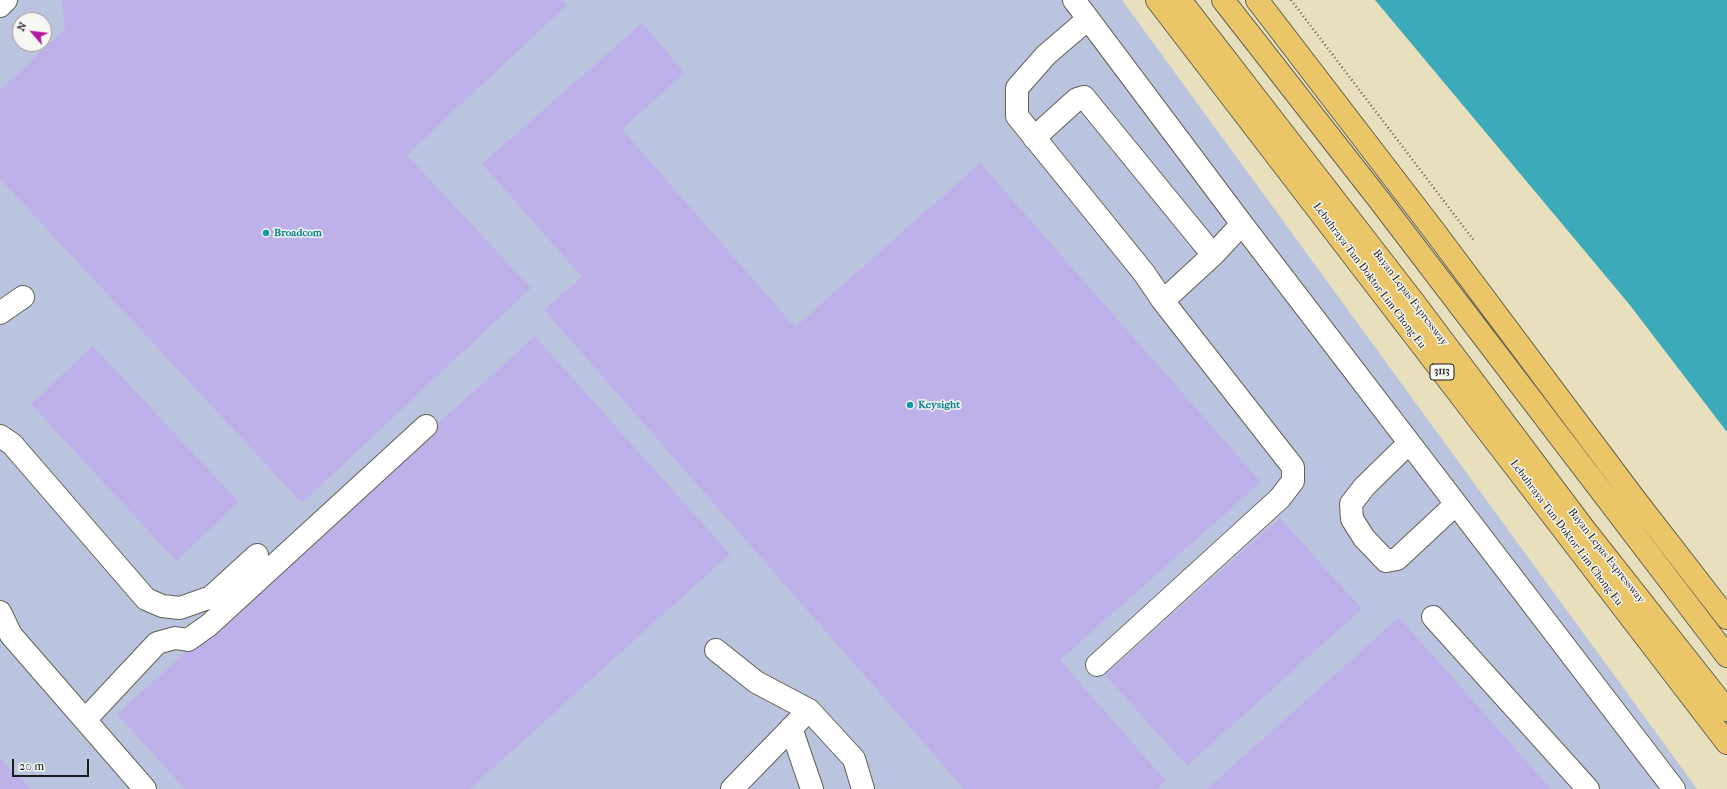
<!DOCTYPE html>
<style>
body{margin:0}
#map{position:relative;width:1727px;height:789px;overflow:hidden;background:#e8e0bc;font-family:"IM FELL French Canon",serif}
canvas{display:block}
.north{position:absolute;left:12px;top:12px;width:40px;height:40px;box-sizing:border-box;background:#f6f6f2;border:1px solid #9f9f9c;border-radius:50%;rotate:298deg;font-size:11px;font-weight:700;line-height:16px;text-align:center;color:#1c1c1c}
.north::after{content:'';display:block;margin:auto;width:14px;height:18px;background:#b5179e;clip-path:polygon(50% 0,100% 100%,50% 72%,0 100%)}
.scale{position:absolute;left:12px;top:759px;width:77px;height:18px;box-sizing:border-box;border:2px solid #1c1c1c;border-top:0;padding-left:5px;font-size:12px;line-height:14px;white-space:nowrap;color:#1c1c1c;-webkit-text-stroke:3px #f6f6f2;paint-order:stroke}
</style>
<div id="map">
<canvas width="1727" height="789"></canvas>
<div class="north">N</div>
<div class="scale">20 m</div>
</div>
<script>
const context = document.querySelector('canvas').getContext('2d');
context.lineJoin = 'round';
function paint(path, color) {
  context.fillStyle = color;
  context.fill(path, 'evenodd');
}
function toPath(rows) {
  const path = new Path2D();
  for (const r of rows) {
    path.moveTo(r[0], r[1]);
    for (let i = 2; i < r.length; i += 2) path.lineTo(r[i], r[i + 1]);
  }
  return path;
}
function strokePath(path, color, width, dash) {
  context.strokeStyle = color;
  context.lineWidth = width;
  context.lineCap = dash ? 'butt' : 'round';
  context.setLineDash(dash || []);
  context.stroke(path);
}
function label(font, color, halo, rows, align = 'center') {
  context.font = font + ' "IM FELL French Canon",serif';
  context.lineWidth = 3;
  context.setLineDash([]);
  context.textBaseline = 'middle';
  context.strokeStyle = halo;
  context.fillStyle = color;
  for (const [text, x, y, turn = 0] of rows) {
    context.save();
    context.translate(x, y);
    context.rotate((+turn || 0) * Math.PI / 180);
    context.textAlign = isNaN(turn) ? turn : align;
    if (halo) context.strokeText(text, 0, 0);
    context.fillText(text, 0, 0);
    context.restore();
  }
}
paint(toPath([
 [0,0,1122,0,1697,789,0,789],
 [20,20,44,20,44,44,20,44]
]), '#bac4de');
paint(toPath([
 [1375,0,1727,0,1727,432,1629,304]
]), '#3baab9');
paint(toPath([
 [62,0,562,0,567,5,407,155,531,288,302,503,0,179,0,90,65,29],
 [642,23,685,73,622,129,795,327,980,163,1261,482,1060,660,1166,781,1157,789,964,789,544,310,582,277,482,164],
 [535,336,730,554,470,789,185,789,117,714],
 [93,346,239,502,176,561,31,404],
 [1280,518,1362,609,1187,766,1105,675],
 [1399,617,1551,789,1207,789],
 [0,759,31,789,0,789]
]), '#beb1ea');
const minor = toPath([
 [1074,0,1242,224,1674,789],
 [0,6,6,0],
 [1088,19,1046,55,1017,88,1017,116,1144,273,1163,301,1293,467,1293,481,1280,498,1097,665],
 [1034,138,1077,99,1084,97,1213,255],
 [1163,301,1213,255,1242,224],
 [0,313,23,297],
 [0,436,12,444,146,599,162,606,180,608,211,597,257,555],
 [1409,443,1364,487,1351,504,1352,519,1364,538,1386,561,1397,559,1456,504],
 [0,612,11,635,145,789],
 [1433,617,1588,789],
 [716,650,756,682,809,710,854,759,863,789],
 [85,720,157,643,175,638,188,640,209,625,426,426],
 [791,728,812,789],
 [732,789,809,710]
]);
const highway = toPath([
 [1157,0,1727,743],
 [1180,0,1413,301,1585,530,1727,710],
 [1223,0,1380,201,1727,656],
 [1257,0,1435,232,1634,498,1727,618]
]);
strokePath(minor, '#636154', 24);
strokePath(highway, '#636154', 24);
strokePath(toPath([
 [1291,0,1475,242]
]), '#636154', 2.5, [1, 3]);
strokePath(minor, '#fff', 22);
strokePath(highway, '#ebc669', 22);
for (const [x, y, r, color] of [
 [266,233,4,"#0f9aa8"],
 [910,405,4,"#0f9aa8"]
]) {
  const dot = new Path2D();
  dot.arc(x, y, r, 0, 2 * Math.PI);
  context.fillStyle = color;
  context.fill(dot);
  strokePath(dot, '#f6f6f2', 1.5);
}
for (const [x, y, w] of [
 [1442,372,24]
]) {
  const box = new Path2D();
  box.roundRect(x - w / 2, y - 8, w, 16, 3);
  context.fillStyle = '#f6f6f2';
  context.fill(box);
  strokePath(box, '#1c1c1c', 1);
}
label('bold 10px', '#1c1c1c', null, [
 ["3113",1442,372]
]);
label('bold 11px', '#0d838f', '#f6f6f2', [
 ["Broadcom",274,233],
 ["Keysight",918,405]
], 'left');
label('11px', '#1c1c1c', '#f6f6f2', [
 ["Lebuhraya Tun Doktor Lim Chong Eu",1369,276,53],
 ["Bayan Lepas Expressway",1410,298,53],
 ["Lebuhraya Tun Doktor Lim Chong Eu",1566,533,53],
 ["Bayan Lepas Expressway",1606,556,52]
]);
</script>
